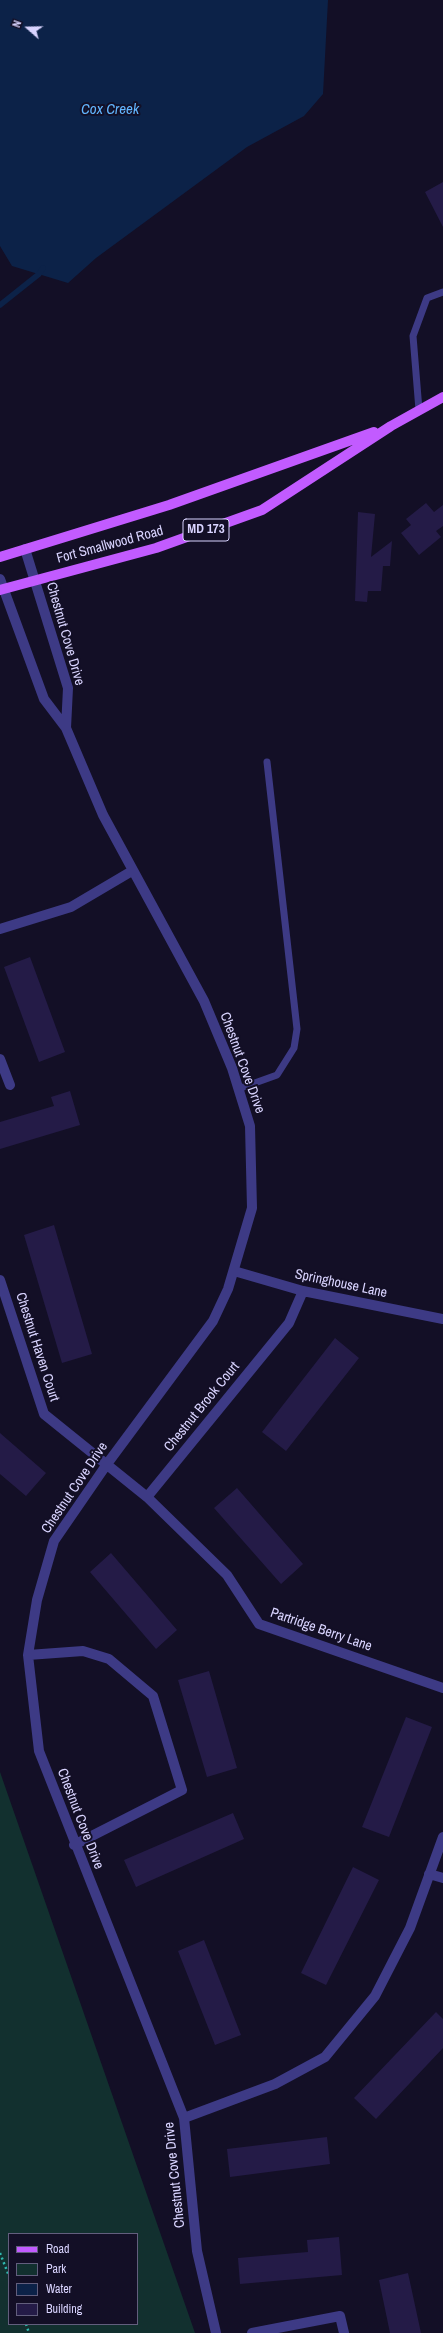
<!DOCTYPE html>
<style>
body{margin:0}
#map{position:relative;width:443px;height:2333px;overflow:hidden;background:#130f26;font-family:"Archivo Narrow",sans-serif}
canvas{display:block}
.legend{position:absolute;left:8px;top:2233px;width:130px;height:92px;box-sizing:border-box;background:#130f26;border:1px solid #625e7d;margin:0;padding:5px 7px;list-style:none;font-size:12px;color:#d9d4ff}
.legend li{display:flex;align-items:center;gap:8px;height:20px}
.legend b{width:20px;border:1px solid #625e7d}
.north{position:absolute;left:8px;top:8px;width:40px;height:40px;-webkit-text-stroke:3px #130f26;paint-order:stroke;rotate:290deg;font-size:11px;font-weight:700;line-height:16px;text-align:center;color:#d9d4ff}
.north::after{content:'';display:block;margin:auto;width:14px;height:18px;background:#d9d4ff;clip-path:polygon(50% 0,100% 100%,50% 72%,0 100%)}
</style>
<div id="map">
<canvas width="443" height="2333"></canvas>
<ul class="legend">
<li><b style="height:5px;background:#c25bff"></b>Road</li>
<li><b style="height:11px;background:#12302f"></b>Park</li>
<li><b style="height:11px;background:#0c2248"></b>Water</li>
<li><b style="height:11px;background:#241b47"></b>Building</li>
</ul>
<div class="north">N</div>
</div>
<script>
const context = document.querySelector('canvas').getContext('2d');
context.lineJoin = 'round';
function paint(path, color) {
  context.fillStyle = color;
  context.fill(path, 'evenodd');
}
function toPath(rows) {
  const path = new Path2D();
  for (const r of rows) {
    path.moveTo(r[0], r[1]);
    for (let i = 2; i < r.length; i += 2) path.lineTo(r[i], r[i + 1]);
  }
  return path;
}
function strokePath(path, color, width, dash) {
  context.strokeStyle = color;
  context.lineWidth = width;
  context.lineCap = dash ? 'butt' : 'round';
  context.setLineDash(dash || []);
  context.stroke(path);
}
function label(font, color, halo, rows, align = 'center') {
  context.font = font + ' "Archivo Narrow",sans-serif';
  context.lineWidth = 4;
  context.setLineDash([]);
  context.textBaseline = 'middle';
  context.strokeStyle = halo;
  context.fillStyle = color;
  for (const [text, x, y, turn = 0] of rows) {
    context.save();
    context.translate(x, y);
    context.rotate((+turn || 0) * Math.PI / 180);
    context.textAlign = isNaN(turn) ? turn : align;
    if (halo) context.strokeText(text, 0, 0);
    context.fillText(text, 0, 0);
    context.restore();
  }
}
paint(toPath([
 [0,1772,195,2333,0,2333],
 [9,2234,137,2234,137,2324,9,2324]
]), '#12302f');
paint(toPath([
 [0,0,328,0,323,94,304,116,247,147,96,258,68,283,12,266,0,246]
]), '#0c2248');
strokePath(toPath([
 [0,305,39,274,43,268]
]), '#0c2248', 5.5);
paint(toPath([
 [443,182,443,227,425,192],
 [426,503,434,512,443,505,443,526,436,531,441,537,419,555,401,533,411,525,406,519],
 [358,512,375,514,371,557,392,541,390,566,383,566,381,591,368,591,367,602,355,601],
 [30,957,65,1052,39,1062,4,967],
 [70,1091,80,1125,0,1149,0,1122,54,1106,51,1097],
 [54,1225,92,1354,62,1363,24,1235],
 [335,1338,359,1358,286,1451,262,1432],
 [0,1433,46,1473,26,1496,0,1474],
 [237,1488,303,1564,281,1584,214,1508],
 [111,1553,177,1630,156,1649,90,1572],
 [209,1671,237,1768,207,1777,178,1680],
 [406,1717,432,1727,389,1837,362,1827],
 [233,1813,244,1839,136,1887,124,1860],
 [353,1867,379,1880,326,1985,301,1973],
 [204,1940,241,2035,215,2045,178,1951],
 [436,2012,443,2019,443,2048,376,2119,354,2098],
 [327,2137,330,2164,230,2177,227,2149],
 [339,2237,342,2275,240,2284,238,2258,308,2252,307,2240],
 [408,2273,421,2333,390,2333,379,2280]
]), '#241b47');
strokePath(toPath([
 [0,2253,9,2276],
 [26,2324,29,2333]
]), '#2fb8b0', 2.5, [2, 3]);
strokePath(toPath([
 [419,410,413,336,427,298,443,292],
 [238,1089,277,1075,294,1048,297,1029,267,762]
]), '#3d3a85', 7);
strokePath(toPath([
 [25,549,68,688,66,728],
 [0,579,44,699,66,728,103,815,204,1001,232,1068,250,1126,252,1208,228,1289,213,1321,107,1464,54,1541,37,1600,28,1655,39,1751,184,2118,197,2251,216,2333],
 [0,929,71,907,132,871],
 [0,1059,10,1085],
 [234,1271,303,1291,443,1319],
 [0,1280,44,1414,147,1497,289,1323,303,1291],
 [147,1497,227,1575,259,1624,443,1688],
 [28,1655,83,1651,109,1659,153,1696,182,1790,74,1845],
 [429,1874,443,1878],
 [184,2118,275,2084,325,2057,375,1996,410,1928,443,1837],
 [252,2333,340,2316,344,2333]
]), '#3d3a85', 10);
strokePath(toPath([
 [0,557,169,505,374,432],
 [0,590,156,548,262,510,391,426,443,397]
]), '#c25bff', 10);
for (const [x, y, w] of [
 [206,530,46]
]) {
  const box = new Path2D();
  box.roundRect(x - w / 2, y - 11, w, 22, 3);
  context.fillStyle = '#130f26';
  context.fill(box);
  strokePath(box, '#d9d4ff', 1);
}
label('bold 13px', '#d9d4ff', null, [
 ["MD 173",206,530]
]);
label('14px', '#d9d4ff', '#130f26', [
 ["Fort Smallwood Road",110,545,-15],
 ["Chestnut Cove Drive",65,634,74],
 ["Chestnut Cove Drive",242,1063,70],
 ["Springhouse Lane",341,1284,12],
 ["Chestnut Haven Court",37,1347,72],
 ["Chestnut Brook Court",202,1407,-51],
 ["Chestnut Cove Drive",75,1488,-56],
 ["Partridge Berry Lane",321,1630,19],
 ["Chestnut Cove Drive",80,1819,69],
 ["Chestnut Cove Drive",175,2175,-96]
]);
label('italic 15px', '#62b6ff', '#130f26', [
 ["Cox Creek",110,110]
]);
</script>
